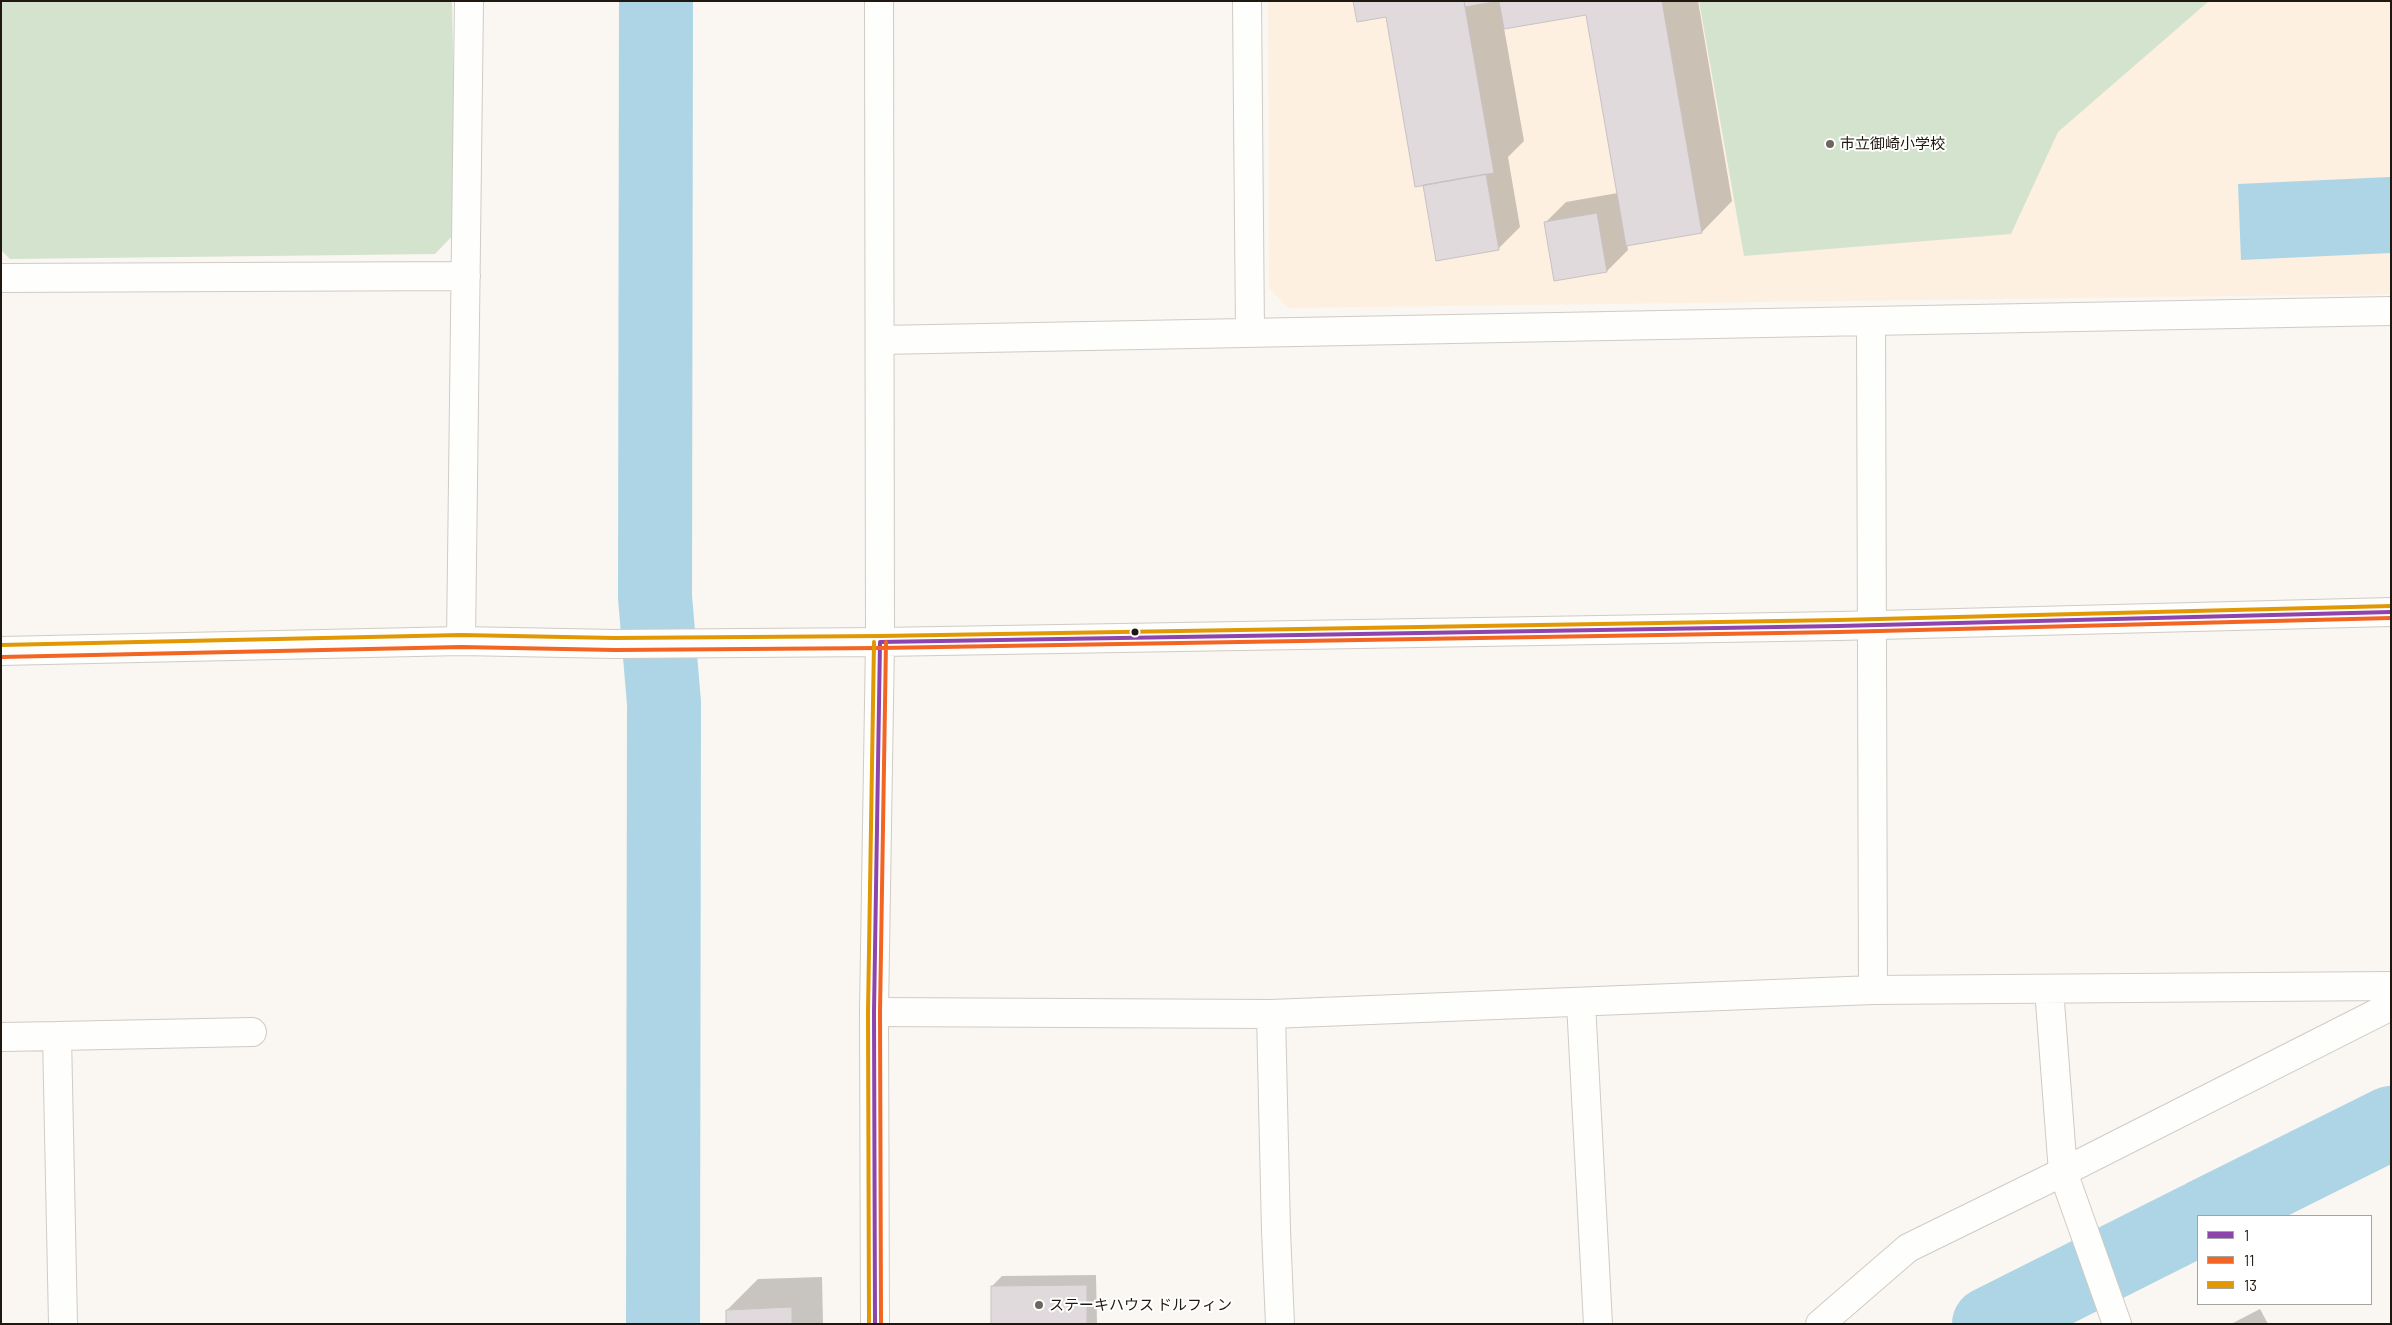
<!DOCTYPE html>
<meta charset="utf-8">
<style>
body{margin:0}
#map{position:relative;width:2392px;height:1325px;overflow:hidden;background:#faf6f1;font-family:Barlow,sans-serif}
canvas{display:block}
.frame{position:absolute;inset:0;border:2px solid #1f1810;pointer-events:none}
.legend{position:absolute;left:2197px;top:1215px;width:175px;height:90px;box-sizing:border-box;background:#fff;border:1px solid #a5a39f;margin:0;padding:6px 9px;list-style:none;font-size:15px;color:#1f1810}
.legend li{display:flex;align-items:center;gap:10px;height:25px}
.legend b{width:25px;border:1px solid #a5a39f}
</style>
<div id="map">
<canvas width="2392" height="1325"></canvas>
<div class="frame"></div>
<ul class="legend">
<li><b style="height:6px;background:#8e44ad"></b>1</li>
<li><b style="height:6px;background:#f26522"></b>11</li>
<li><b style="height:6px;background:#e19802"></b>13</li>
</ul>
</div>
<script>
const context = document.querySelector('canvas').getContext('2d');
context.lineJoin = 'round';
function paint(path, color) {
  context.fillStyle = color;
  context.fill(path, 'evenodd');
}
function toPath(rows) {
  const path = new Path2D();
  for (const r of rows) {
    path.moveTo(r[0], r[1]);
    for (let i = 2; i < r.length; i += 2) path.lineTo(r[i], r[i + 1]);
  }
  return path;
}
function strokePath(path, color, width, dash) {
  context.strokeStyle = color;
  context.lineWidth = width;
  context.lineCap = dash ? 'butt' : 'round';
  context.setLineDash(dash || []);
  context.stroke(path);
}
function label(font, color, halo, rows, align = 'center') {
  context.font = font + ' Barlow,"Noto Sans JP",sans-serif';
  context.lineWidth = 4;
  context.setLineDash([]);
  context.textBaseline = 'middle';
  context.strokeStyle = halo;
  context.fillStyle = color;
  for (const [text, x, y, turn = 0] of rows) {
    context.save();
    context.translate(x, y);
    context.rotate((+turn || 0) * Math.PI / 180);
    context.textAlign = isNaN(turn) ? turn : align;
    if (halo) context.strokeText(text, 0, 0);
    context.fillText(text, 0, 0);
    context.restore();
  }
}
paint(toPath([
 [1268,1,2391,1,2391,294,1288,308,1269,288]
]), '#fdf0e1');
paint(toPath([
 [1,1,452,1,457,231,435,254,10,259,1,250],
 [1699,1,2209,1,2058,132,2011,234,1744,256]
]), '#d4e3ce');
paint(toPath([
 [2390,177,2391,253,2241,260,2238,184]
]), '#add5e6');
paint(toPath([
 [1355,1,1698,1,1732,201,1702,232,1627,245,1628,250,1607,271,1545,223,1566,202,1618,193,1587,14,1504,28,1524,141,1508,157,1520,227,1499,248,1437,259,1424,184,1387,15],
 [1096,1275,1097,1324,993,1324,992,1286,1002,1276],
 [822,1277,823,1324,727,1324,727,1310,758,1279],
 [2260,1309,2268,1324,2231,1324]
]), '#0003');
strokePath(toPath([
 [656,1,655,597,664,703,663,1324],
 [2204,1216,2391,1123],
 [1989,1324,2198,1219]
]), '#add5e6', 74);
const building = toPath([
 [1353,1,1464,1,1494,173,1415,187,1386,17,1357,22,1353,1],
 [1464,1,1499,1,1465,7,1464,1],
 [1499,1,1662,1,1702,233,1626,246,1586,15,1504,29,1499,1],
 [1486,174,1499,250,1436,261,1423,185,1486,174],
 [1597,213,1607,272,1554,281,1544,222,1597,213],
 [1087,1285,1087,1324,991,1324,991,1286,1087,1285],
 [792,1307,792,1324,726,1324,726,1310,792,1307]
]);
paint(building, '#e1dadc');
strokePath(building, '#c9c2c4', 1);
const street = toPath([
 [879,1,880,642],
 [1247,1,1250,332],
 [1,278,466,276],
 [1871,321,1873,990],
 [880,340,2391,311],
 [461,641,469,1],
 [2049,989,2063,1172,2117,1324],
 [1581,1003,1598,1324],
 [874,1012,1271,1014,1873,990,2391,986],
 [1271,1014,1276,1231,1280,1324],
 [57,1036,252,1032],
 [1,1037,57,1036,63,1324],
 [1820,1324,1908,1248,2063,1172,2391,1006]
]);
const secondary = toPath([
 [1,651,461,641,615,644,880,642,1839,626,2391,612],
 [875,1324,874,1012,880,642]
]);
strokePath(street, '#d0cbc4', 30);
strokePath(secondary, '#d0cbc4', 30);
strokePath(street, '#fefefd', 28);
strokePath(secondary, '#fefefd', 28);
strokePath(toPath([
 [880,642,1839,626,2391,612],
 [875,1324,874,1012,880,642]
]), '#8e44ad', 4);
strokePath(toPath([
 [1,657,461,647,615,650,880,648,1839,632,2391,618],
 [881,1324,880,1012,886,642]
]), '#f26522', 4);
strokePath(toPath([
 [1,645,461,635,615,638,880,636,1839,620,2391,606],
 [869,1324,868,1012,874,642]
]), '#e19802', 4);
for (const [x, y, r, color] of [
 [1830,144,5,"#6c665f"],
 [1135,632,4.5,"#1f1810"],
 [1039,1305,5,"#6c665f"]
]) {
  const dot = new Path2D();
  dot.arc(x, y, r, 0, 2 * Math.PI);
  context.fillStyle = color;
  context.fill(dot);
  strokePath(dot, '#fff', 2);
}
label('15px', '#1f1810', '#fff', [
 ["市立御崎小学校",1840,144],
 ["ステーキハウス ドルフィン",1049,1305]
], 'left');
</script>
